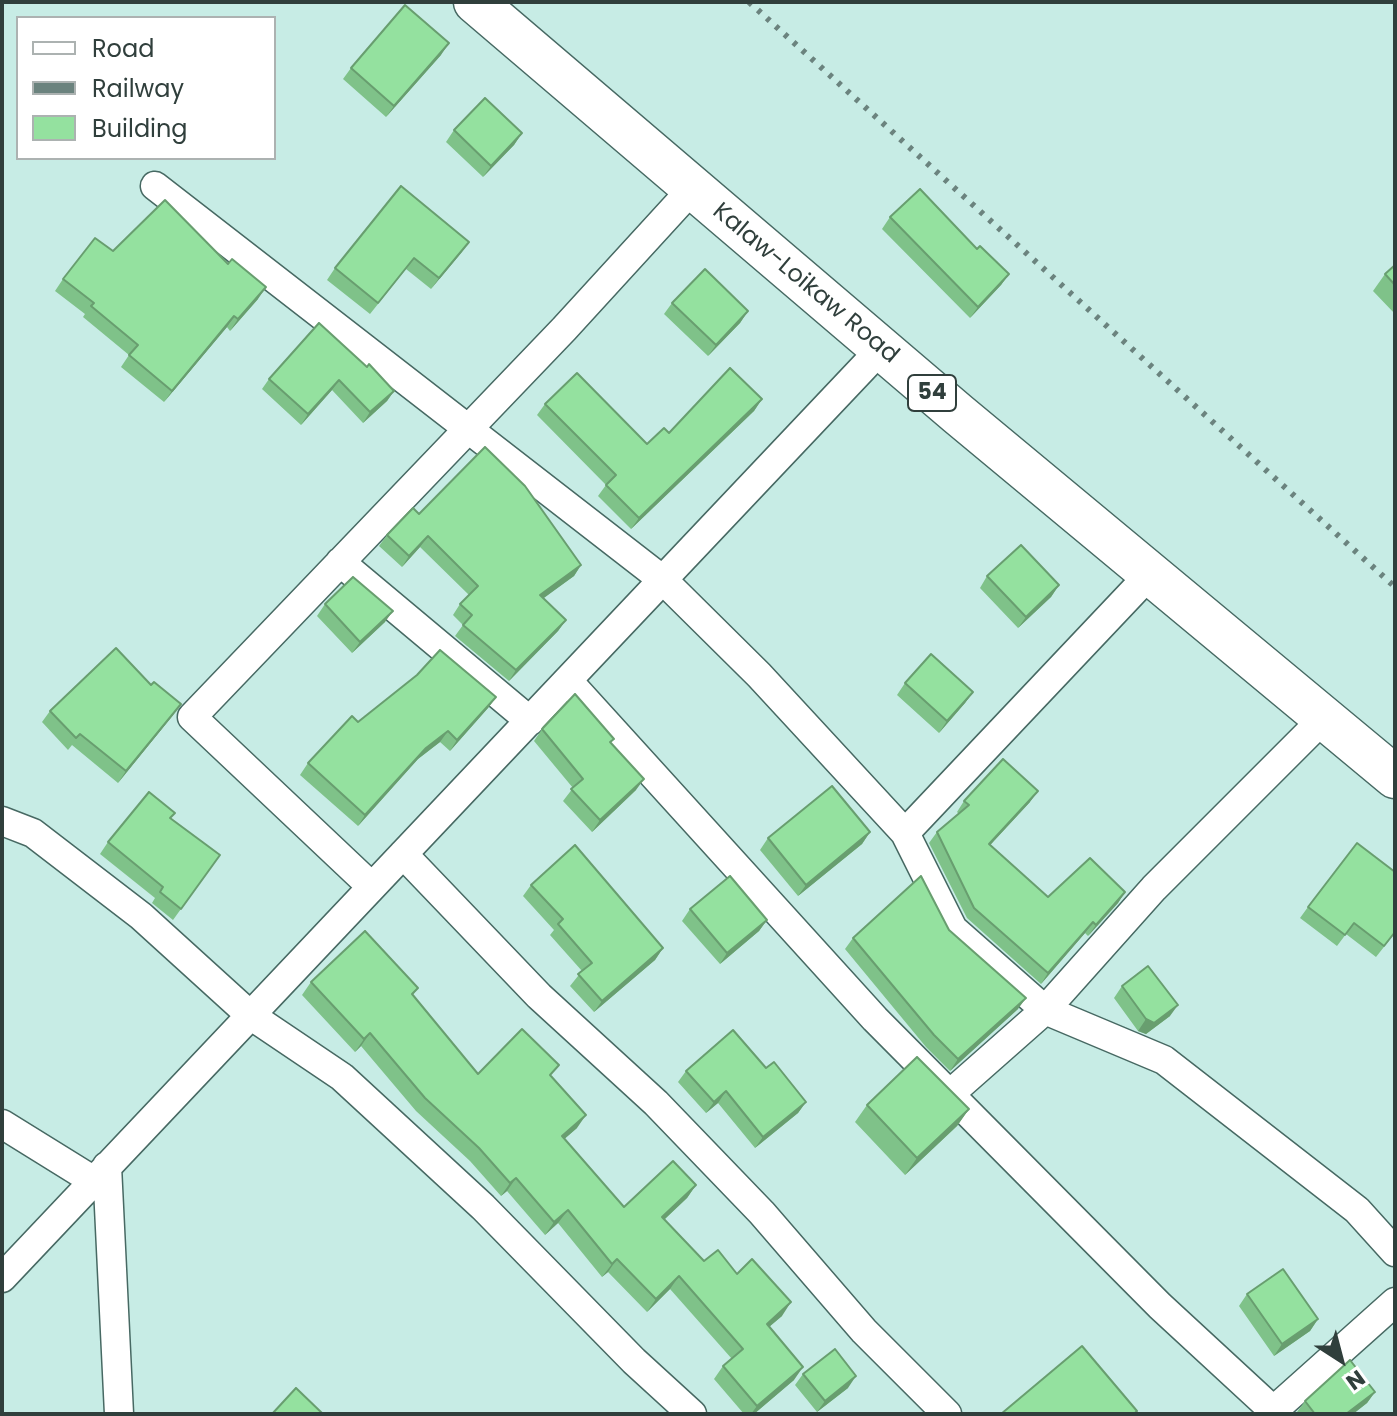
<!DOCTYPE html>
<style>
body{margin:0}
#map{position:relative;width:1397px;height:1416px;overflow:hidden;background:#c7ece5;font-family:Poppins,sans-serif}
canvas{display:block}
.frame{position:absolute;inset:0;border:4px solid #303f3c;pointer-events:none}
.legend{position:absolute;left:16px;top:16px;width:260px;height:144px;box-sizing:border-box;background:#fff;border:2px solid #acb2b1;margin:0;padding:10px 14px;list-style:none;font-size:24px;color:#303f3c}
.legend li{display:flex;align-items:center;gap:16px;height:40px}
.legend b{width:40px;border:2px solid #acb2b1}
.north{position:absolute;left:1301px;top:1320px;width:80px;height:80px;-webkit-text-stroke:6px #fff;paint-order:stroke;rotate:144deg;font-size:22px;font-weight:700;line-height:32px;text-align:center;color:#303f3c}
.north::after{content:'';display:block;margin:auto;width:28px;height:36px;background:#303f3c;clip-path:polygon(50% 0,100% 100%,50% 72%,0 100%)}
</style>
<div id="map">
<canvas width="1397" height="1416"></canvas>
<div class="frame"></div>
<ul class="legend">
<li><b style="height:10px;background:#fff"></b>Road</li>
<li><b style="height:10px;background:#6b837e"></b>Railway</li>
<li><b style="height:22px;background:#94e19f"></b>Building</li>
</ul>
<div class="north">N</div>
</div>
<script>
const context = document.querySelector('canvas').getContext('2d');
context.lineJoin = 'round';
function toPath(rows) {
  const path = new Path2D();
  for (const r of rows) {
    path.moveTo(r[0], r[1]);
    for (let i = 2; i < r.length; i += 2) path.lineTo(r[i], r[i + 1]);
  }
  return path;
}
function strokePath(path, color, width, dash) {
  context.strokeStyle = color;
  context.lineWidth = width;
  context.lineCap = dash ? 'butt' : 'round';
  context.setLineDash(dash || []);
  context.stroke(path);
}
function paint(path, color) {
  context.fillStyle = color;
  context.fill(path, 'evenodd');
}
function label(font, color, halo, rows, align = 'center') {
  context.font = font + ' Poppins,sans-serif';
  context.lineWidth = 8;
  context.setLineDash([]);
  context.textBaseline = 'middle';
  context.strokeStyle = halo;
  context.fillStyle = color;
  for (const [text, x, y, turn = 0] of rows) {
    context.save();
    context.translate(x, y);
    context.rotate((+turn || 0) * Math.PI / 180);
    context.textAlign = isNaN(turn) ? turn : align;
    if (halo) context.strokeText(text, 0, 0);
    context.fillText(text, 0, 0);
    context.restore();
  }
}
const minor = toPath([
 [155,186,663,580,759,675,905,833,953,929,1045,1010,1164,1060,1357,1210,1395,1252],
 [340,562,530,721],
 [568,681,875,1019,1160,1306,1277,1414],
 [2,821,33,833,141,916,250,1015,342,1077,483,1207,634,1361,692,1414],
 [905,833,1150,574],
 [403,854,539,996,656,1103,762,1213,864,1331,947,1414],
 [372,887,192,717,564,329,693,188],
 [951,1093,1045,1010,1154,888,1324,718],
 [2,1124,94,1181],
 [107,1166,119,1414],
 [2,1278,881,349],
 [1273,1411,1395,1302]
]);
const primary = toPath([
 [475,2,958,414,1395,777]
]);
strokePath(minor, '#476963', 31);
strokePath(primary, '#476963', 45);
strokePath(minor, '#fff', 28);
strokePath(primary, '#fff', 42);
strokePath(toPath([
 [749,2,1395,587]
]), '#6b837e', 6, [4, 8]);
paint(toPath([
 [441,55,386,117,343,79,351,68],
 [454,130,522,133,514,145,483,177,446,142],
 [890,217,977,249,1009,274,1001,285,970,318,882,229],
 [469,242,431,289,406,269,370,314,327,280,335,268],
 [113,251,258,299,230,331,227,327,164,402,121,367,129,355,83,317,85,314,55,291,63,279],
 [1395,265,1395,314,1373,291,1385,274],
 [672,303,748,311,740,323,708,356,664,314],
 [319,323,394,391,387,401,363,423,332,390,301,425,262,389,269,379],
 [762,399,754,411,631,529,598,496,606,485,537,415,545,404,647,444,669,433],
 [419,514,581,565,574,576,543,598,566,620,558,631,509,681,455,636,463,625,453,615,460,604,469,595,420,547,402,567,379,546,387,535],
 [987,576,1059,585,1051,597,1018,628,980,588],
 [325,604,385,622,352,653,317,616],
 [905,683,973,692,965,703,939,733,897,695],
 [151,685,173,715,118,783,72,745,68,750,42,722,50,711],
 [496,697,488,708,450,751,440,742,418,759,358,826,300,775,308,763,358,722],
 [542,729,614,739,611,743,636,790,592,832,563,801,573,788,534,741],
 [964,801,1030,802,990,845,1048,897,1125,892,1118,903,1088,936,1085,933,1041,984,967,918,929,843,937,832,959,814,957,812],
 [171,819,220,855,173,920,152,903,155,898,100,854,108,842],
 [870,832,862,844,798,896,760,850,768,838],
 [1395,872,1395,933,1376,957,1346,934,1337,946,1300,918,1308,907],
 [531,885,663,948,655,960,594,1012,570,986,582,971,550,935,554,930,523,896],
 [690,909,767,920,759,931,720,964,682,921],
 [949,930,1018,1009,950,1071,926,1047,845,949,853,938],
 [311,982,418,988,413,995,478,1074,551,1076,577,1128,564,1139,624,1207,696,1185,687,1198,664,1220,704,1261,737,1274,782,1316,769,1327,794,1380,754,1414,744,1414,714,1379,723,1366,732,1359,670,1289,647,1312,608,1272,602,1277,558,1223,545,1235,507,1191,501,1196,470,1161,416,1111,361,1046,355,1052,302,995],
 [1122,986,1170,1016,1146,1034,1138,1031,1114,998],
 [766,1068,806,1102,798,1113,755,1148,718,1103,706,1113,678,1082,686,1071],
 [867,1105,969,1109,957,1126,905,1175,855,1122],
 [1247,1294,1318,1319,1310,1331,1274,1356,1239,1306],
 [803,1374,848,1388,817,1412,795,1385],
 [1375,1392,1367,1403,1353,1414,1299,1414,1297,1412,1305,1401]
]), '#7fc289');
paint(toPath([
 [449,43,441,55,386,117,394,106],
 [522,133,514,145,483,177,491,166],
 [469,242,461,253,431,289,439,278],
 [1009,274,1001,285,970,318,978,307],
 [266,287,258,299,230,331,238,319],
 [748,311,740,323,708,356,716,345],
 [234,316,227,327,164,402,172,391],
 [339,380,332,390,301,425,308,414],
 [394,391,387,401,363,423,370,412],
 [762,399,754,411,631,529,639,518],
 [428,536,420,547,402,567,409,556],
 [581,565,574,576,533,606,540,595],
 [1059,585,1051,597,1018,628,1026,617],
 [393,611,385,622,352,653,360,642],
 [566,620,558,631,509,681,516,670],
 [973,692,965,703,939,733,947,721],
 [496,697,488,708,450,751,457,740],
 [181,704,173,715,118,783,126,771],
 [448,731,440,742,418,759,358,826,365,815,426,748],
 [644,779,636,790,592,832,600,820],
 [1038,791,1030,802,981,855,989,844],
 [870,832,862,844,798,896,806,885],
 [1125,892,1118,903,1088,936,1096,925],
 [767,920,759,931,720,964,727,953],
 [1093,922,1085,933,1041,984,1048,973],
 [663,948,655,960,594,1012,602,1001],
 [1026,998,1018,1009,950,1071,958,1059],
 [1178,1005,1170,1016,1146,1034,1138,1031,1146,1019],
 [370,1033,361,1046,355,1052,364,1039],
 [726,1091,718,1103,706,1113,714,1102],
 [806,1102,798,1113,755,1148,763,1137],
 [969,1109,957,1126,905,1175,917,1158],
 [586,1115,577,1128,553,1149,562,1136],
 [516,1178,507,1191,501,1196,510,1183],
 [696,1185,687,1198,653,1230,662,1217],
 [568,1210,558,1223,545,1235,554,1222],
 [617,1259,608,1272,602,1277,612,1264],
 [679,1276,670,1289,647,1312,656,1299],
 [791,1302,782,1316,757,1337,767,1324],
 [1318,1319,1310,1331,1274,1356,1282,1344],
 [803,1367,794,1380,754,1414,751,1414,757,1406],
 [856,1376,848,1388,817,1412,825,1401],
 [1375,1392,1367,1403,1353,1414,1346,1414]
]), '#689e6f');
const building = toPath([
 [405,5,449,43,394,106,351,68,405,5],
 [485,98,522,133,491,166,454,130,485,98],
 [401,186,469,242,439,278,414,258,378,303,335,268,401,186],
 [920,189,977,249,980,246,1009,274,978,307,890,217,920,189],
 [165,200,228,264,232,259,266,287,238,319,234,316,172,391,129,355,138,345,91,306,94,303,63,279,95,238,113,251,165,200],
 [1395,265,1395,285,1385,274,1395,265],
 [705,269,748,311,716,345,672,303,705,269],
 [319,323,367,367,369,364,394,391,370,412,339,380,308,414,269,379,319,323],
 [730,368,762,399,639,518,606,485,616,475,545,404,577,373,647,444,664,428,669,433,730,368],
 [485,447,525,486,581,565,540,595,566,620,516,670,463,625,472,615,460,604,478,586,428,536,409,556,387,535,413,508,419,514,485,447],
 [1021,545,1059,585,1026,617,987,576,1021,545],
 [353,577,393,611,360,642,325,604,353,577],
 [116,648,151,685,154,682,181,704,126,771,80,734,76,738,50,711,116,648],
 [440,650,496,697,457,740,448,731,426,748,365,815,308,763,352,716,358,722,417,675,440,650],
 [931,654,973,692,947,721,905,683,931,654],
 [575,694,614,739,610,742,644,779,600,820,571,789,583,779,542,729,575,694],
 [1003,759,1038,791,989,844,1048,897,1090,858,1125,892,1096,925,1093,922,1048,973,974,908,937,832,969,805,964,801,1003,759],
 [832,786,870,832,806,885,768,838,832,786],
 [149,792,175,813,170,818,220,855,181,909,160,892,163,887,108,842,149,792],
 [1357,843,1395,872,1395,932,1384,946,1354,923,1345,935,1308,907,1357,843],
 [575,845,663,948,602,1001,578,974,592,963,558,924,563,919,531,885,575,845],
 [730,876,767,920,727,953,690,909,730,876],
 [921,876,949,930,1026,998,958,1059,934,1035,853,938,921,876],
 [365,931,418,988,412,994,478,1074,522,1029,559,1065,550,1075,586,1115,562,1136,624,1207,673,1161,696,1185,662,1217,704,1261,718,1250,737,1274,752,1259,791,1302,767,1324,803,1367,757,1406,723,1366,743,1349,679,1276,656,1299,617,1259,612,1264,568,1210,554,1222,516,1178,510,1183,479,1148,425,1098,370,1033,364,1039,311,982,365,931],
 [1148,966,1178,1005,1154,1023,1146,1019,1122,986,1148,966],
 [733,1030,766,1068,774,1062,806,1102,763,1137,726,1091,714,1102,686,1071,733,1030],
 [917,1057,969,1109,917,1158,867,1105,917,1057],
 [1283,1269,1318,1319,1282,1344,1247,1294,1283,1269],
 [1082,1346,1137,1411,1134,1414,1001,1414,1082,1346],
 [835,1349,856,1376,825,1401,803,1374,835,1349],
 [1350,1360,1375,1392,1346,1414,1315,1414,1305,1401,1350,1360],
 [296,1388,323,1414,272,1414,296,1388]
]);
paint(building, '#94e19f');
strokePath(building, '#689e6f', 2);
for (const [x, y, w] of [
 [932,393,48]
]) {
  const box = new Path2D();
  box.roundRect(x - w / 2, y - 18, w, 36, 6);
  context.fillStyle = '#fff';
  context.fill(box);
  strokePath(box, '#303f3c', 2);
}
label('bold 22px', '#303f3c', null, [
 ["54",932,393]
]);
label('24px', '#303f3c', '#fff', [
 ["Kalaw-Loikaw Road",805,284,40]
]);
</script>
